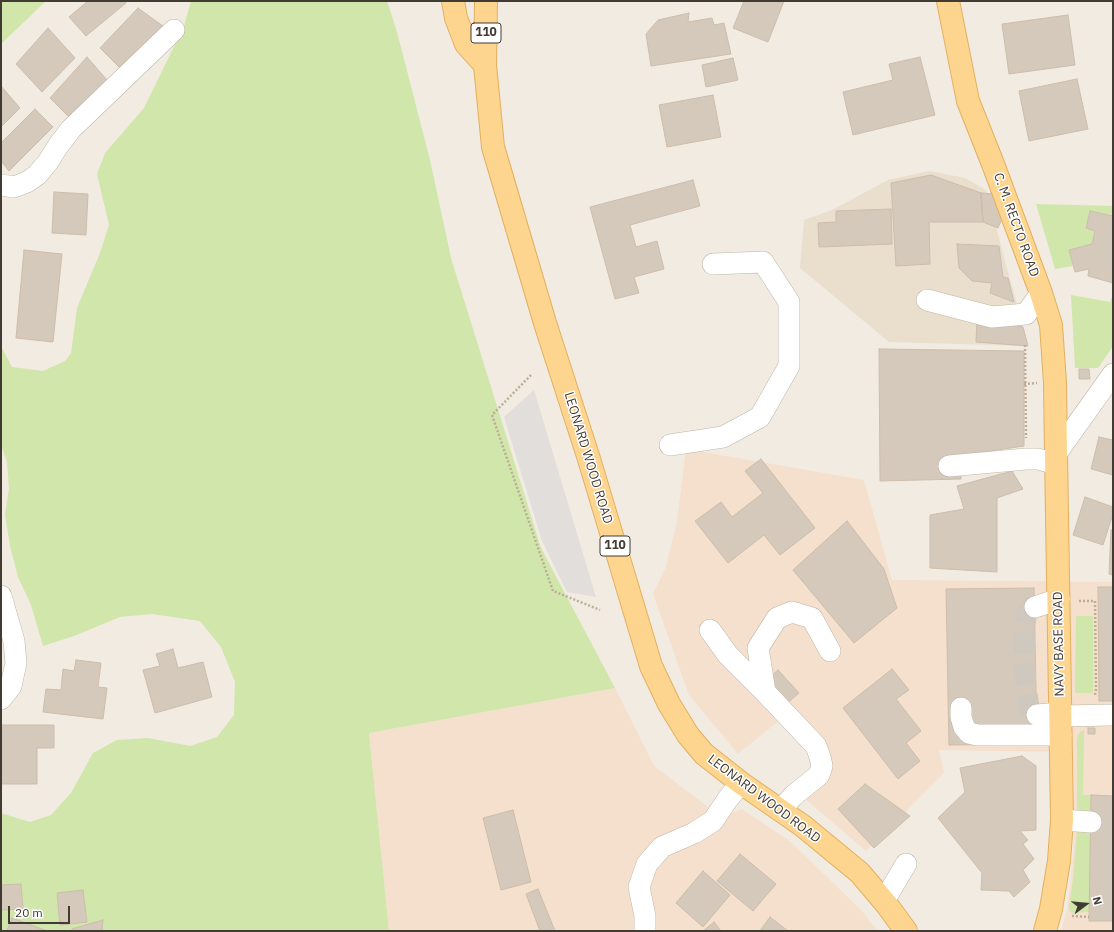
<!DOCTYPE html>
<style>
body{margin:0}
#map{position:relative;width:1114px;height:932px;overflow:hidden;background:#f1ebe2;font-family:"IBM Plex Sans",sans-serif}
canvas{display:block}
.frame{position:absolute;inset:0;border:2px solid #423b33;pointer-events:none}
.north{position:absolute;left:1066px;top:884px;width:40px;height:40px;-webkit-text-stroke:3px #fff;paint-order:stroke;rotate:74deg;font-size:11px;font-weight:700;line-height:16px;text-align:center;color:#423b33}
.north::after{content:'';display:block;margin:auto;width:14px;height:18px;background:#423b33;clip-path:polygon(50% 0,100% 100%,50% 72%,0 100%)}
.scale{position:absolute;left:8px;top:906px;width:62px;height:18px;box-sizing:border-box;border:2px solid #423b33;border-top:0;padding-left:5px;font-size:12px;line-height:14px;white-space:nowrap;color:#423b33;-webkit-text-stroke:3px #fff;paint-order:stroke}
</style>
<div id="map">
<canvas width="1114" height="932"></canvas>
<div class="frame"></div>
<div class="north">N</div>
<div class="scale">20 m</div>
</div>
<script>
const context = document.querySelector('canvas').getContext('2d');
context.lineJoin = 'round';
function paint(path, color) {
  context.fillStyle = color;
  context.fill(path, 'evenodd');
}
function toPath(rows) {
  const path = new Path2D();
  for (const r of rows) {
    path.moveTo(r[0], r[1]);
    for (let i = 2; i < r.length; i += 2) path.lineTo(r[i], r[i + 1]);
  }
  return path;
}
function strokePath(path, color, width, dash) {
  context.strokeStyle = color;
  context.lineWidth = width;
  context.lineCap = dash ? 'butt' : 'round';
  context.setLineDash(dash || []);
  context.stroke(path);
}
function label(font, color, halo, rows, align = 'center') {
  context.font = font + ' "IBM Plex Sans",sans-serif';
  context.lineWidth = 3;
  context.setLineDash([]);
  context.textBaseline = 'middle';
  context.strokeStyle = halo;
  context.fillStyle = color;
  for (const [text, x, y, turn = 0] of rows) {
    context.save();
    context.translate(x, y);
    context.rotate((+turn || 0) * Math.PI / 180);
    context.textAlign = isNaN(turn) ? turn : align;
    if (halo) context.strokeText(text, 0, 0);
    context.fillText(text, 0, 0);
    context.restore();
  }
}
paint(toPath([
 [686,449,864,480,892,580,1113,582,1113,931,1061,931,1067,909,1071,878,1074,837,1073,752,939,750,944,773,866,851,803,797,822,780,787,714,738,754,689,695,653,594,666,567,677,521],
 [615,688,654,766,721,817,742,809,791,842,863,912,877,931,389,931,369,733]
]), '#f4e0cc');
paint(toPath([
 [929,171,965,178,986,190,1028,346,889,342,800,268,804,220,832,210,888,180]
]), '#eadfcc');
paint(toPath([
 [1,1,46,1,1,44],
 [191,1,387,1,397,32,430,160,451,258,541,548,615,688,369,733,389,931,1,931,1,813,30,822,51,815,71,793,93,753,117,740,148,738,190,746,217,737,234,715,235,682,221,647,200,621,152,614,120,617,74,636,43,646,31,605,18,577,10,546,5,515,9,488,7,462,1,445,1,346,12,367,43,371,65,361,71,353,77,308,100,253,109,225,97,174,105,153,144,108,184,26],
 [1036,204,1113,206,1113,216,1090,211,1086,228,1095,231,1092,244,1069,250,1073,266,1055,269],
 [1113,293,1113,346,1098,368,1075,368,1071,295,1110,302],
 [1076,616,1093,616,1093,693,1075,693],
 [1084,730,1083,795,1091,795,1091,816,1077,817,1077,738,1080,732],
 [1077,832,1091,833,1089,912,1072,913,1070,912,1069,908,1073,879]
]), '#d0e6aa');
paint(toPath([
 [534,390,596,597,567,592,542,541,504,417]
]), '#e1dedb');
const building = toPath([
 [88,1,124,1,126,3,86,36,69,17,88,1],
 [744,1,784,1,768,42,733,28,744,1],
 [138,8,163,26,119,67,100,48,138,8],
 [689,13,688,22,712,18,714,25,724,23,731,54,651,66,646,34,658,20,689,13],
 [1068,15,1075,65,1009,74,1002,24,1068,15],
 [48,28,75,58,42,92,16,64,48,28],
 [87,57,107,80,68,116,50,98,87,57],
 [920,57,935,115,853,135,843,92,893,80,889,64,920,57],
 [733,58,738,80,706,87,702,65,733,58],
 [1077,79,1088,129,1029,141,1019,91,1077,79],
 [1,86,20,108,1,127,1,86],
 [713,95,721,137,667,147,659,105,713,95],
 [35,109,53,127,9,171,1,161,1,143,35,109],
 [931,175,981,193,983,222,929,222,930,264,896,266,891,183,931,175],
 [693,180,700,206,630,225,636,247,657,241,664,269,634,277,639,293,615,299,590,207,693,180],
 [54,192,88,194,86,235,52,233,54,192],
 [981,193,994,194,1004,214,998,228,983,222,981,193],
 [891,209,892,244,819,247,818,223,836,222,836,211,891,209],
 [1090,211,1113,216,1113,283,1088,276,1089,269,1075,272,1069,250,1092,244,1095,231,1086,228,1090,211],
 [957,244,999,246,1003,277,1008,278,1014,302,990,293,992,283,972,281,959,268,957,244],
 [24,250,62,254,53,342,16,338,24,250],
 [977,320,1023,327,1028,346,976,342,977,320],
 [879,349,1024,351,1024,446,949,457,961,474,961,479,880,481,879,349],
 [1079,369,1089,369,1090,379,1079,379,1079,369],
 [1099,437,1113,440,1113,475,1091,469,1099,437],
 [761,459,815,528,780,555,764,535,728,563,695,521,721,502,732,517,763,493,745,471,761,459],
 [1012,471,1023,489,997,498,997,572,930,568,930,515,964,509,957,486,1012,471],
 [1085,497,1113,507,1113,514,1103,545,1073,535,1085,497],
 [847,521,884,569,897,608,854,643,793,570,847,521],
 [1111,530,1113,530,1113,575,1109,574,1111,530],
 [1098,587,1113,587,1113,701,1099,701,1098,587],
 [1034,588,1037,744,949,745,946,589,1034,588],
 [173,649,178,668,203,662,212,697,155,713,143,670,160,666,156,654,173,649],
 [76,660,101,663,98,687,107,688,103,719,43,712,46,689,61,690,63,669,74,671,76,660],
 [892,669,909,690,896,699,921,731,906,743,920,761,898,779,843,708,892,669],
 [778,670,799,693,785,705,764,682,778,670],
 [1,725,54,725,54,748,37,748,37,784,1,784,1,725],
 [1088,728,1095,728,1095,734,1088,734,1088,728],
 [1022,756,1036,766,1036,830,1020,831,1028,840,1023,844,1034,859,1023,870,1030,882,1014,897,1009,891,981,890,982,873,938,818,965,792,960,768,1022,756],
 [865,784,910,816,874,848,838,809,865,784],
 [1091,795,1113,796,1113,921,1089,921,1091,795],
 [513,810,531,882,501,890,483,818,513,810],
 [740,854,776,884,753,911,717,881,740,854],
 [703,871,730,895,703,927,676,903,703,871],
 [21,884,23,909,1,910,1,885,21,884],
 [538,889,555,931,540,931,526,894,538,889],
 [83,890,87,922,60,925,57,893,83,890],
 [770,917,788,931,760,931,770,917],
 [12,918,47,931,7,931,12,918],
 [103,920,102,931,72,931,72,929,103,920],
 [714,922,721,931,703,931,714,922]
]);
paint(building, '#d5c9bb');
strokePath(building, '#cdbdab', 1);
strokePath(toPath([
 [1035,607,1030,608,1027,612,1025,624,1024,654,1026,687,1029,707,1032,715,1037,715]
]), '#cec8bf', 21, [21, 10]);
const minor = toPath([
 [1,185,14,187,27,182,37,175,48,162,58,146,71,129,174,30],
 [927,300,992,317,1026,314,1041,293],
 [670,445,723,437,760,417,789,366,789,302,763,262,713,264],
 [1056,454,1113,374],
 [949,466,1026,459,1038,459,1056,464],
 [1,596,14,641,16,663,11,686,1,699],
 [1035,607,1059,599],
 [710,630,728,655,765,692,816,746,820,757,822,766,819,775,793,796,781,810],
 [765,692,758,648,777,618,792,612,812,618,830,651],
 [961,708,961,717,964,727,969,733,977,735,1061,735],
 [1037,715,1061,713],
 [1061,716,1113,715],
 [1062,820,1091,822],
 [884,901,906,864],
 [645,931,645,916,639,887,647,864,662,847,694,833,713,821,727,800,741,783]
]);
const major = toPath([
 [453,1,456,18,466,44,485,65],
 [486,1,485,65,493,147,545,323,589,459,651,666,669,704,688,735,704,754,741,783,803,826,860,873,887,905,906,931],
 [948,1,968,101,993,164,1041,293,1051,325,1055,383,1056,454,1062,820,1059,861,1051,909,1045,931]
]);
strokePath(minor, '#bfb5a8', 22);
strokePath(major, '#e2b05f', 24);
strokePath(toPath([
 [1025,345,1026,438],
 [531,375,492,415,553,591,600,610],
 [1079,601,1095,601,1096,689,1095,695],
 [1072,916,1089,917]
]), '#bead96', 2.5, [2, 2]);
strokePath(minor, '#fff', 21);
strokePath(major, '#fdd58f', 22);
strokePath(toPath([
 [1024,384,1037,383]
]), '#bead96', 2.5, [2, 2]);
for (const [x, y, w] of [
 [486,33,30],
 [615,546,30]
]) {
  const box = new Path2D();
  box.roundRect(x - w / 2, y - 10, w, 20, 3);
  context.fillStyle = '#fff';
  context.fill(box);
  strokePath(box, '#423b33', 1);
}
label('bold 12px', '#423b33', null, [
 ["110",486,33],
 ["110",615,546]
]);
label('13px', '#423b33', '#fff', [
 ["C. M. RECTO ROAD",1016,225,70],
 ["LEONARD WOOD ROAD",588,458,73],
 ["NAVY BASE ROAD",1059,644,-91],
 ["LEONARD WOOD ROAD",764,799,37]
]);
</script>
